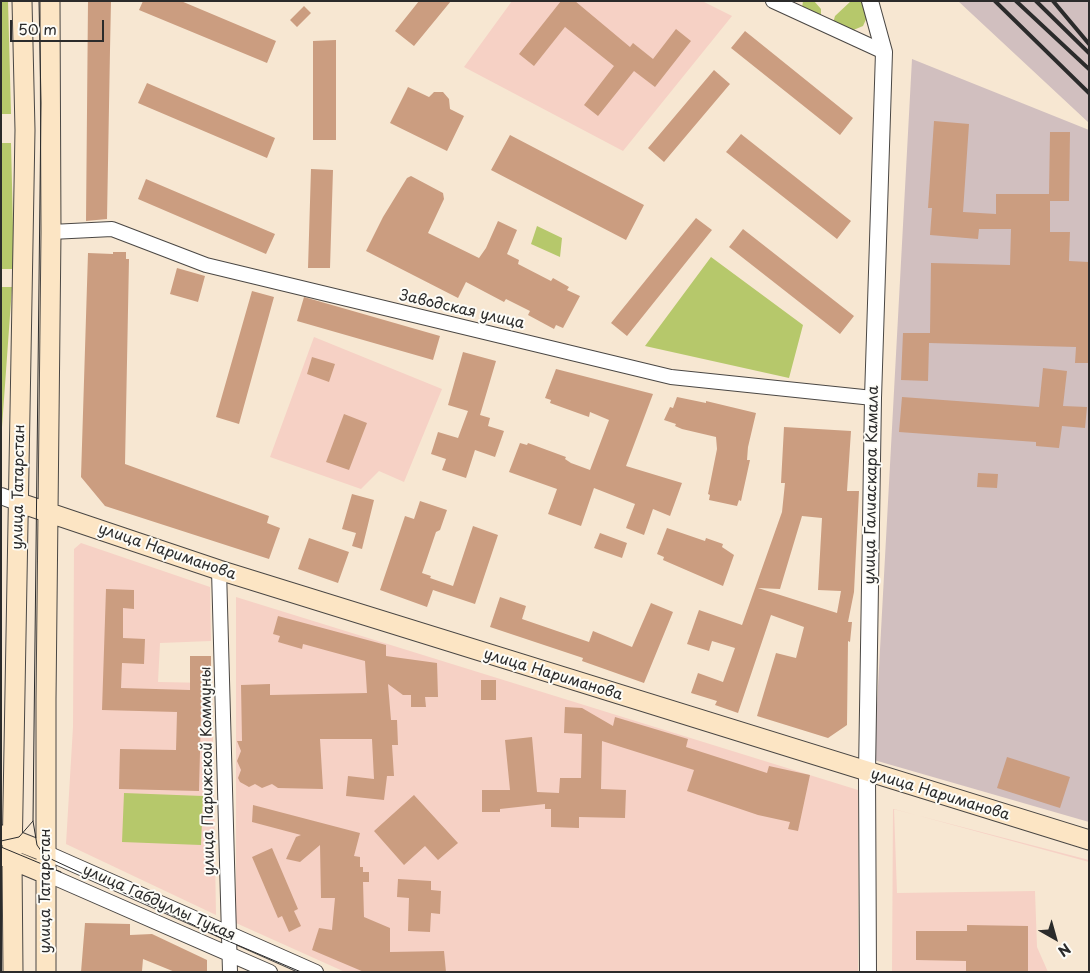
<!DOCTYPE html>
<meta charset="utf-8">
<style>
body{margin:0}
#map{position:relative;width:1090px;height:973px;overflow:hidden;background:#f7e7d2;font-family:"Playpen Sans",sans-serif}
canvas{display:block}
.frame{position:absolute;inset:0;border:2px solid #2b2b2b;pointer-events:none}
.north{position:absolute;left:1030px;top:913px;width:50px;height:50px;-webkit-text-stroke:4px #fdfcf7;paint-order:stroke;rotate:142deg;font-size:14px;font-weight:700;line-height:20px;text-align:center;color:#2b2b2b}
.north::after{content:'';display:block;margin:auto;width:18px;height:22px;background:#2b2b2b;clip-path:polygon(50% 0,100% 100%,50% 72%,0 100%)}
.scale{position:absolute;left:10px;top:20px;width:94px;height:22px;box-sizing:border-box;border:2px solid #2b2b2b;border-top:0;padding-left:6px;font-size:15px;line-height:18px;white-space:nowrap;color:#2b2b2b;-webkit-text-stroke:4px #fdfcf7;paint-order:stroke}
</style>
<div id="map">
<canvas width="1090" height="973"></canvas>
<div class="frame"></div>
<div class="north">N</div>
<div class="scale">50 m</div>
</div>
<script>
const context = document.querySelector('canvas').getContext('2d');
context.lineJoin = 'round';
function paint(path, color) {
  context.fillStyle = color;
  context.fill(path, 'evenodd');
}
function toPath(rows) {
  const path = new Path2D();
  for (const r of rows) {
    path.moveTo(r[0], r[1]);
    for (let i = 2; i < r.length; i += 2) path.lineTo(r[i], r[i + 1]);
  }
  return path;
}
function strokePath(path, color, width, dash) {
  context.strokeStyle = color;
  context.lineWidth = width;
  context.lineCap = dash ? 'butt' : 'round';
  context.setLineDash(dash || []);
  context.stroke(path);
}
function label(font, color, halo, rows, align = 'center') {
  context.font = font + ' "Playpen Sans",sans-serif';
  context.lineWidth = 4;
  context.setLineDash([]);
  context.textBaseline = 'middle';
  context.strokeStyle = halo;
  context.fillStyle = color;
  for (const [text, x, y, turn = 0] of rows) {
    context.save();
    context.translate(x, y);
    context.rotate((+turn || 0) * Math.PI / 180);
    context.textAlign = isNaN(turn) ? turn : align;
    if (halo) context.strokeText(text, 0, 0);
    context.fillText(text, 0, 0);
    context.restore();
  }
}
paint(toPath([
 [512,1,702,1,732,16,623,151,464,67],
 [314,337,442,389,404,482,379,471,361,489,270,457],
 [81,543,210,587,211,641,160,643,158,682,212,683,216,915,66,844,73,727,74,549],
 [236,597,858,790,858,972,345,972,236,923],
 [893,809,1089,860,1089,862,894,809,897,893,1035,891,1037,947,1048,972,892,972]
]), '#f6d1c5');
paint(toPath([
 [958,1,1089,1,1089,123],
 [912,59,1089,130,1089,822,874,760]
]), '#d1bfbf');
paint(toPath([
 [1,1,8,1,11,114,1,114],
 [803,1,814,1,821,9,821,14,820,16,802,8],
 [851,1,865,1,869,13,863,26,851,31,833,23,835,16],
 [1,143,11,143,14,269,1,269],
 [537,226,562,238,560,257,531,244],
 [711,257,803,325,789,378,645,346],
 [1,287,12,287,2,427,1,427],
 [124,793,203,796,201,845,122,842]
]), '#b6c86b');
paint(toPath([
 [88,1,111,1,110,50,107,219,86,221],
 [143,1,181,1,276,41,267,63,139,10],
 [419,1,451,1,414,46,395,31],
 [561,1,575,1,630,47,633,43,653,59,676,29,691,41,655,87,634,71,598,116,584,105,614,66,565,27,534,66,519,54],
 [304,6,311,13,297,27,290,20],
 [745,31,853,118,840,135,731,48],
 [336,40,336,140,313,140,313,41],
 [714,70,730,84,664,162,648,148],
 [147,83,275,138,267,158,138,103],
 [408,87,429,97,434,92,443,92,449,99,450,109,464,116,447,151,390,123],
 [934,121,969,124,963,212,996,214,996,194,1049,194,1050,132,1070,132,1069,201,1050,201,1050,232,1070,232,1069,261,1089,262,1089,363,1075,363,1076,347,929,343,928,381,901,380,903,333,930,333,931,263,1010,265,1011,229,979,229,978,239,930,235,932,208,928,208],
 [741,134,851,221,837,239,726,152],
 [510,135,644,205,626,240,491,170],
 [311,169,333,170,330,268,308,268],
 [411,176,443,193,444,199,428,233,479,258,486,248,498,221,517,230,507,254,519,260,518,264,551,281,553,278,569,287,567,290,580,296,563,328,556,325,554,329,528,315,530,311,506,299,504,302,466,282,458,298,366,251,383,217,407,178],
 [146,179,275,234,266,254,138,199],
 [696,218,712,230,627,336,611,323],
 [743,229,854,316,840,334,729,247],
 [113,252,126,252,126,259,129,259,125,464,269,516,267,523,280,528,269,559,105,506,81,477,88,253,113,254],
 [177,268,205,276,198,302,170,294],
 [252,291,274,297,239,424,216,417],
 [304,297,440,336,433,360,297,321],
 [463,352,496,361,480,415,490,418,488,426,504,431,495,457,475,450,466,478,442,470,446,459,431,454,438,432,458,438,468,411,448,405],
 [312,357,335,364,329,382,307,374],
 [1043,368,1067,371,1063,406,1087,407,1085,428,1062,426,1059,448,1036,446,1036,442,899,432,902,397,1039,407],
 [556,369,653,394,626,466,682,483,670,516,653,509,644,535,626,528,635,504,594,488,581,526,548,514,557,489,509,472,520,443,527,445,528,443,566,457,565,459,571,463,590,470,609,420,590,412,589,417,550,403,551,400,545,398],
 [677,397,706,403,706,401,756,413,748,447,747,460,750,460,741,501,739,500,737,506,709,500,710,495,708,494,717,449,716,437,682,429,675,426,676,424,664,420,670,407,673,408],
 [344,414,367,423,349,470,326,462],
 [784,427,851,431,847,491,859,491,854,592,848,622,852,622,850,642,848,641,847,725,828,738,757,716,776,653,796,658,804,627,771,615,738,713,715,705,717,701,691,693,698,673,723,682,735,648,712,641,709,651,687,644,699,610,742,625,782,512,785,483,781,483],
 [802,516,822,518,818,590,841,591,837,613,758,588,780,589],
 [978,473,998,474,997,488,977,487],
 [352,494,374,500,362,549,352,546,356,533,342,529],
 [420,501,447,510,440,530,436,532,422,573,431,576,430,578,453,586,473,526,498,535,475,604,433,590,427,607,380,590,405,516,414,519],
 [667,528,705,541,706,538,723,544,722,547,734,555,723,586,663,560,664,557,657,554],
 [600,533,627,543,622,558,594,548],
 [309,538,349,552,338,583,298,569],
 [106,589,134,590,134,609,123,608,123,638,145,639,144,664,122,663,121,688,190,690,190,656,211,656,211,675,202,675,199,791,119,789,120,749,176,750,177,712,102,710],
 [500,597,526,606,522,619,589,642,593,631,632,647,651,603,673,612,644,683,582,661,583,658,490,627],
 [278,616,386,645,386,656,437,663,438,697,425,697,426,707,411,707,411,695,403,695,388,684,391,720,397,720,398,745,392,745,394,776,387,776,384,800,346,796,348,776,374,779,372,739,320,739,323,789,278,788,272,784,262,788,255,784,249,787,240,782,238,778,241,770,237,761,241,751,237,741,242,741,241,685,270,684,270,695,367,693,365,661,303,644,302,649,278,642,280,636,273,634],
 [481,680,496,680,496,700,481,700],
 [565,707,582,708,613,726,615,717,688,739,686,747,767,773,769,766,810,775,798,831,788,829,790,822,758,815,687,791,694,770,602,741,601,789,626,790,625,818,579,817,579,828,551,827,551,809,545,809,545,804,500,809,500,812,482,812,482,790,510,790,505,740,532,737,537,792,559,793,560,778,581,778,582,734,564,733],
 [1007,757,1070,777,1060,808,997,788],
 [414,795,458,843,438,860,425,846,404,865,374,831],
 [253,805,360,833,354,856,360,857,360,867,363,867,363,872,369,872,369,882,363,882,364,917,390,928,390,952,444,951,446,972,364,972,312,950,319,928,332,930,335,898,321,898,320,845,300,862,286,859,296,837,301,835,252,822],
 [272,848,298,909,294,911,301,926,289,932,282,916,278,918,252,857],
 [398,879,431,881,431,890,441,891,440,914,431,913,430,932,408,931,409,898,397,897],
 [85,923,130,924,130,935,152,934,207,960,207,972,175,972,143,959,142,971,81,972],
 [967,925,1028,926,1028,972,966,972,966,961,916,960,916,931,967,931]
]), '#cb9d80');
const minor = toPath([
 [773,1,884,52],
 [51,232,112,229,206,265,671,377,873,398],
 [219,570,230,972],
 [45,852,316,972],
 [46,874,270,972]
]);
const tertiary = toPath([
 [1,496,20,503],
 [868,972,867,772,873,398,884,52,870,1]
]);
const secondary = toPath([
 [20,503,219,570,1089,840],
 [2,835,45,852],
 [3,856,46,874],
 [13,972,12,860,25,130,22,1],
 [46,972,46,699,51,232,50,1]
]);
strokePath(minor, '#4a4744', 16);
strokePath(tertiary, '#4a4744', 18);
strokePath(secondary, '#4a4744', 21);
strokePath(minor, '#fff', 14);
strokePath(tertiary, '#fff', 16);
strokePath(secondary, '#fce5c4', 19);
strokePath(toPath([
 [39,1,41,103,33,821,37,845,44,855,53,860,228,941,301,972],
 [1,841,19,837,33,821],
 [1,847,61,872]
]), '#2b2b2b', 1);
strokePath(toPath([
 [995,1,1089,93],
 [1016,1,1089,69],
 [1036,1,1089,53],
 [1053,1,1089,44]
]), '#2b2b2b', 4);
label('15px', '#2b2b2b', '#fdfcf7', [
 ["Заводская улица",462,310,13],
 ["улица Галиаскара Камала",872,485,-89],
 ["улица Татарстан",19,487,-89],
 ["улица Нариманова",167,552,19],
 ["улица Нариманова",553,675,17],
 ["улица Парижской Коммуны",208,771,-91],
 ["улица Нариманова",940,795,17],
 ["улица Татарстан",46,891,-90],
 ["улица Габдуллы Тукая",159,903,24]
]);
</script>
